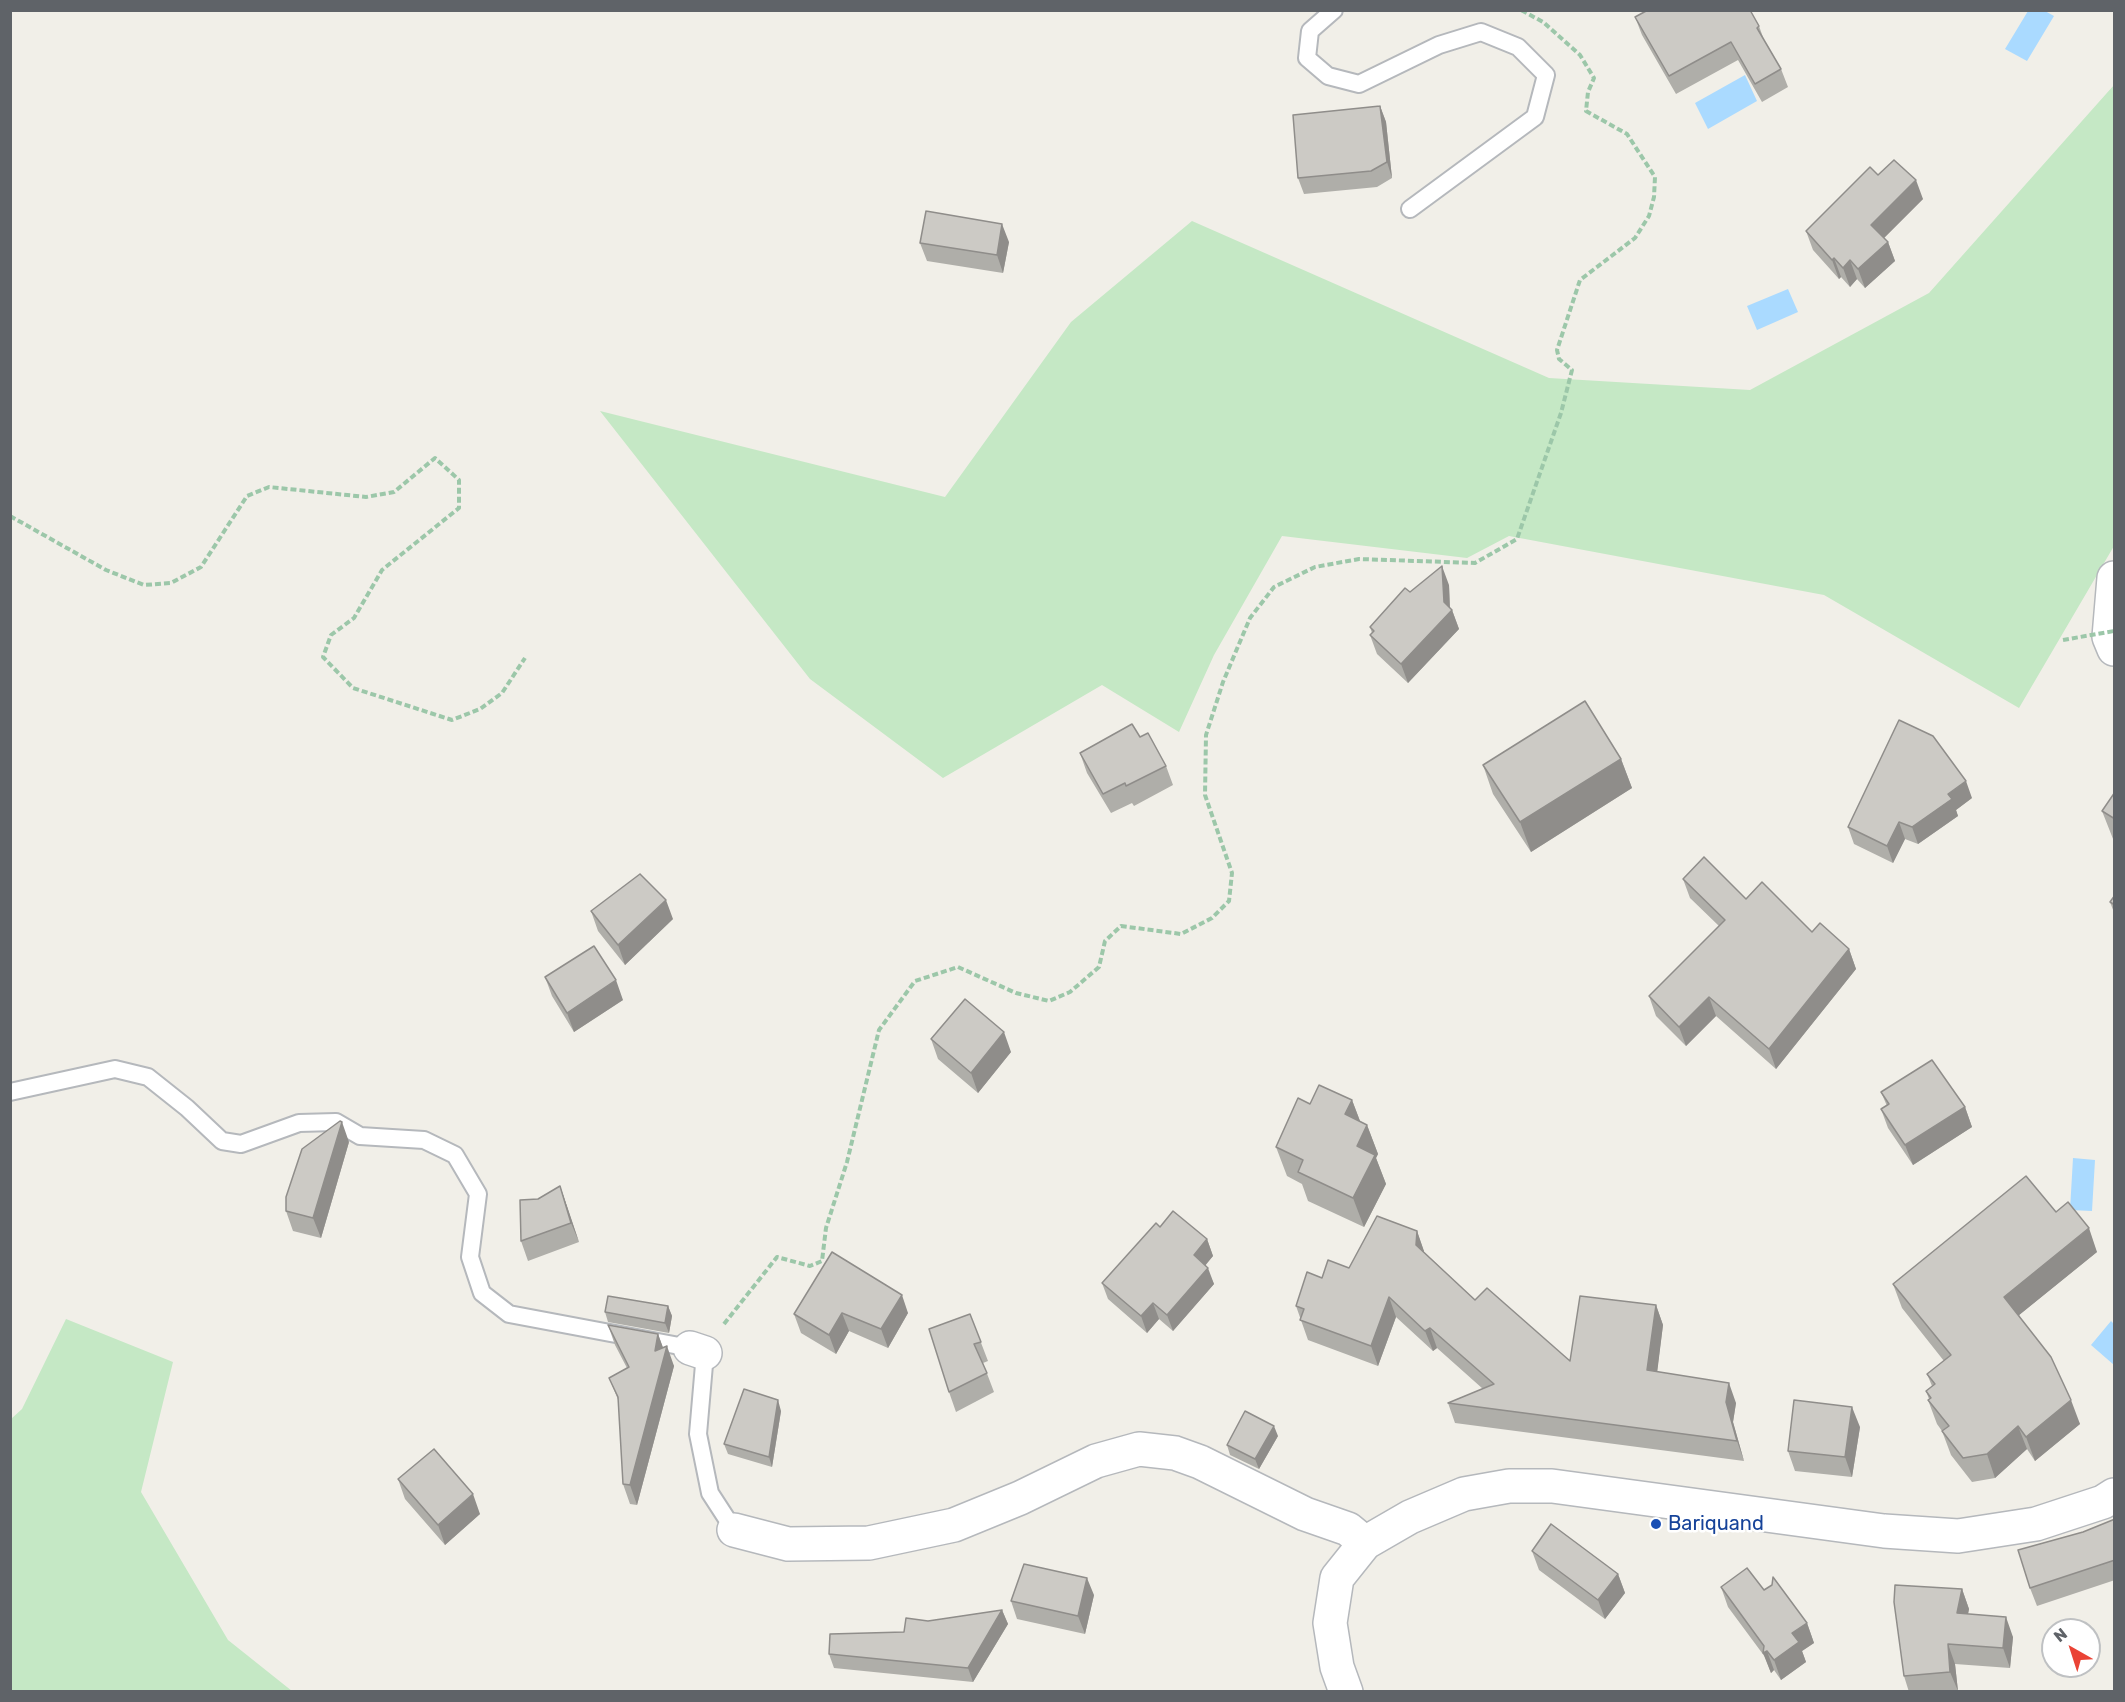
<!DOCTYPE html>
<style>
body{margin:0}
#map{position:relative;width:2125px;height:1702px;overflow:hidden;background:#f1efe8;font-family:Rubik,sans-serif}
canvas{display:block}
.frame{position:absolute;inset:0;border:12px solid #5f6368;pointer-events:none}
.north{position:absolute;left:2041px;top:1618px;width:60px;height:60px;box-sizing:border-box;background:#fff;border:2px solid #bfc1c3;border-radius:50%;rotate:321deg;font-size:16px;font-weight:700;line-height:24px;text-align:center;color:#5f6368}
.north::after{content:'';display:block;margin:auto;width:21px;height:27px;background:#ea4335;clip-path:polygon(50% 0,100% 100%,50% 72%,0 100%)}
</style>
<div id="map">
<canvas width="2125" height="1702"></canvas>
<div class="frame"></div>
<div class="north">N</div>
</div>
<script>
const context = document.querySelector('canvas').getContext('2d');
context.lineJoin = 'round';
function paint(path, color) {
  context.fillStyle = color;
  context.fill(path, 'evenodd');
}
function toPath(rows) {
  const path = new Path2D();
  for (const r of rows) {
    path.moveTo(r[0], r[1]);
    for (let i = 2; i < r.length; i += 2) path.lineTo(r[i], r[i + 1]);
  }
  return path;
}
function strokePath(path, color, width, dash) {
  context.strokeStyle = color;
  context.lineWidth = width;
  context.lineCap = dash ? 'butt' : 'round';
  context.setLineDash(dash || []);
  context.stroke(path);
}
function label(font, color, halo, rows, align = 'center') {
  context.font = font + ' Rubik,sans-serif';
  context.lineWidth = 5;
  context.setLineDash([]);
  context.textBaseline = 'middle';
  context.strokeStyle = halo;
  context.fillStyle = color;
  for (const [text, x, y, turn = 0] of rows) {
    context.save();
    context.translate(x, y);
    context.rotate((+turn || 0) * Math.PI / 180);
    context.textAlign = isNaN(turn) ? turn : align;
    if (halo) context.strokeText(text, 0, 0);
    context.fillText(text, 0, 0);
    context.restore();
  }
}
paint(toPath([
 [2114,85,2114,546,2019,708,1824,595,1509,536,1467,558,1282,536,1214,655,1179,732,1102,685,943,778,810,679,600,411,945,497,1071,322,1192,221,1549,378,1750,390,1929,293],
 [66,1319,173,1362,141,1492,228,1640,292,1691,11,1691,11,1419,22,1409]
]), '#c5e8c5');
paint(toPath([
 [2028,11,2045,11,2054,16,2027,61,2005,49],
 [1745,75,1757,101,1708,129,1695,103],
 [1788,289,1798,312,1757,330,1747,306],
 [2073,1158,2095,1160,2092,1211,2070,1210],
 [2111,1321,2114,1324,2114,1365,2091,1345]
]), '#aadaff');
const service = toPath([
 [1334,10,1310,31,1307,58,1328,76,1359,84,1439,45,1481,32,1518,47,1546,75,1535,117,1410,209],
 [10,1092,115,1069,148,1077,187,1108,222,1141,241,1144,299,1123,336,1122,360,1136,424,1140,455,1155,478,1194,470,1257,482,1293,509,1314,690,1348],
 [705,1353,698,1434,710,1493,734,1530]
]);
const minor = toPath([
 [2114,578,2109,637,2114,649],
 [690,1348,705,1353],
 [734,1530,788,1544,869,1543,954,1525,1020,1498,1096,1461,1139,1449,1175,1453,1200,1462,1305,1514,1348,1529,1365,1543]
]);
const tertiary = toPath([
 [1346,1692,1337,1667,1330,1623,1337,1578,1365,1543,1410,1517,1464,1494,1509,1486,1552,1486,1884,1531,1958,1536,2036,1524,2103,1502,2114,1495]
]);
strokePath(service, '#b5b8bc', 20);
strokePath(minor, '#b5b8bc', 36);
strokePath(tertiary, '#b5b8bc', 36);
strokePath(toPath([
 [10,516,106,570,144,585,171,583,201,567,247,496,269,487,366,497,394,492,435,458,459,480,459,508,382,570,354,618,331,635,323,657,353,688,452,720,480,709,502,693,525,658],
 [724,1324,777,1257,810,1266,822,1261,826,1228,847,1162,879,1030,915,981,958,967,1016,993,1049,1001,1070,992,1099,967,1105,941,1121,926,1181,934,1212,918,1229,901,1232,873,1205,795,1206,735,1223,682,1250,618,1274,587,1315,567,1359,559,1475,563,1517,539,1561,413,1572,370,1559,359,1557,350,1580,280,1635,238,1649,216,1654,197,1655,177,1627,134,1586,111,1588,92,1594,78,1580,55,1543,22,1521,10]
]), '#9cc7a9', 4, [6, 3]);
strokePath(service, '#fff', 16);
strokePath(minor, '#fff', 33);
strokePath(tertiary, '#fff', 33);
strokePath(toPath([
 [2063,640,2114,631]
]), '#9cc7a9', 4, [6, 3]);
paint(toPath([
 [1635,17,1759,26,1764,40,1781,69,1788,87,1762,102,1738,60,1676,94,1642,35],
 [1380,106,1386,122,1392,178,1377,187,1304,194,1298,178],
 [1878,175,1923,199,1884,238,1888,242,1895,261,1865,288,1857,279,1850,287,1841,277,1839,279,1813,250,1806,231],
 [1009,242,1003,273,927,261,920,243],
 [1449,585,1450,608,1452,610,1459,629,1408,683,1377,654,1370,635,1372,633,1370,627,1410,592],
 [1140,737,1166,766,1173,785,1134,806,1132,803,1111,813,1087,773,1080,753],
 [1621,759,1632,788,1531,852,1493,794,1483,765],
 [2115,792,2115,844,2102,811],
 [1972,798,1956,810,1958,816,1918,844,1905,839,1893,863,1854,844,1848,827],
 [1683,879,1746,899,1812,932,1849,949,1856,969,1776,1069,1716,1016,1686,1046,1656,1016,1649,996,1719,926,1690,898],
 [2115,895,2115,915,2110,902],
 [591,911,673,919,625,965,598,931],
 [545,977,623,1000,574,1032,552,996],
 [931,1039,1011,1052,978,1093,938,1059],
 [1881,1092,1965,1107,1972,1127,1913,1165,1888,1128,1881,1109,1887,1106],
 [1352,1100,1360,1121,1367,1125,1378,1154,1376,1158,1386,1184,1364,1227,1308,1201,1302,1184,1287,1176,1276,1147,1310,1104],
 [349,1142,321,1238,293,1231,286,1211],
 [560,1186,579,1242,528,1261,521,1241,538,1199],
 [2056,1212,2097,1252,2019,1315,2080,1424,2035,1461,2027,1449,1995,1478,1972,1482,1951,1455,1942,1431,1937,1424,1928,1400,1929,1399,1926,1391,1932,1386,1927,1374,1944,1361,1902,1308,1893,1284],
 [1160,1227,1207,1239,1213,1256,1205,1265,1214,1284,1173,1331,1159,1319,1147,1333,1108,1299,1102,1283],
 [1417,1231,1424,1252,1475,1300,1570,1361,1656,1305,1663,1325,1657,1371,1736,1403,1733,1422,1744,1461,1455,1423,1448,1403,1483,1389,1437,1348,1433,1351,1396,1317,1378,1366,1308,1340,1296,1306,1322,1278,1349,1268],
 [832,1252,908,1313,888,1348,849,1331,836,1354,801,1333,794,1314],
 [668,1306,672,1316,669,1333,608,1322,605,1312],
 [970,1314,988,1361,983,1363,994,1392,956,1412,949,1392],
 [608,1325,658,1334,663,1348,674,1366,637,1505,630,1504,623,1484,619,1402,609,1378,627,1368,615,1345],
 [781,1411,772,1467,728,1454,724,1444],
 [1860,1427,1852,1477,1795,1471,1788,1451],
 [1278,1436,1259,1469,1230,1455,1227,1445],
 [398,1479,480,1514,445,1545,405,1499],
 [2115,1519,2115,1580,2037,1606,2030,1588,2083,1532],
 [1532,1551,1618,1574,1625,1593,1605,1619,1539,1570],
 [1721,1587,1764,1590,1807,1623,1814,1643,1802,1651,1806,1662,1781,1680,1774,1670,1771,1673,1765,1657,1728,1607],
 [1962,1589,1969,1609,1968,1614,2013,1637,2010,1668,1955,1664,1958,1691,1909,1692,1904,1676],
 [1094,1595,1085,1634,1017,1619,1011,1601],
 [1002,1610,1008,1624,973,1682,834,1668,829,1654,904,1632,928,1621]
]), '#afaea9');
paint(toPath([
 [1380,106,1386,122,1392,178,1387,162],
 [1916,180,1923,199,1878,244,1871,225],
 [1002,224,1009,242,1003,273,997,255],
 [1888,242,1895,261,1865,288,1858,269],
 [1834,258,1841,277,1839,279,1832,260],
 [1850,260,1857,279,1850,287,1843,268],
 [1442,566,1449,585,1450,612,1452,610,1459,629,1408,683,1401,664,1444,602],
 [1621,759,1632,788,1531,852,1520,822],
 [1966,781,1972,798,1956,810,1958,816,1918,844,1912,827,1948,794],
 [1899,822,1905,839,1893,863,1887,846],
 [666,900,673,919,625,965,618,945],
 [1849,949,1856,969,1776,1069,1769,1049],
 [616,980,623,1000,574,1032,567,1013],
 [1709,997,1716,1016,1686,1046,1679,1027],
 [1004,1032,1011,1052,978,1093,971,1073],
 [1352,1100,1363,1129,1345,1114],
 [1965,1107,1972,1127,1913,1165,1905,1145],
 [342,1122,349,1142,321,1238,313,1218],
 [1367,1125,1378,1154,1376,1158,1386,1184,1364,1227,1353,1198,1357,1146],
 [560,1186,567,1206,579,1242,571,1223],
 [2089,1228,2097,1252,2013,1320,2004,1297],
 [1417,1231,1424,1251,1424,1265,1416,1245],
 [1207,1239,1213,1256,1200,1272,1194,1255],
 [1208,1268,1214,1284,1173,1331,1167,1315],
 [902,1295,908,1313,888,1348,881,1329],
 [1389,1297,1396,1317,1378,1366,1371,1346],
 [1153,1303,1159,1319,1147,1333,1141,1316],
 [1656,1305,1663,1325,1655,1390,1647,1370],
 [668,1306,672,1316,669,1333,665,1323],
 [842,1313,849,1331,836,1354,829,1335],
 [1430,1328,1437,1348,1433,1351,1425,1331],
 [658,1334,665,1353,667,1346,674,1366,637,1505,630,1485],
 [1729,1383,1736,1403,1733,1422,1744,1461,1737,1441,1726,1402],
 [778,1400,781,1411,772,1467,769,1457],
 [2071,1400,2080,1424,2035,1461,2026,1437],
 [1852,1407,1860,1427,1852,1477,1845,1457],
 [1274,1426,1278,1436,1259,1469,1255,1459],
 [2018,1426,2027,1449,1995,1478,1987,1454],
 [473,1494,480,1514,445,1545,438,1525],
 [1618,1574,1625,1593,1605,1619,1598,1600],
 [1087,1578,1094,1595,1085,1634,1078,1616],
 [1962,1589,1969,1609,1964,1633,1957,1613],
 [1002,1610,1008,1624,973,1682,968,1668],
 [2006,1617,2013,1637,2010,1668,2003,1648],
 [1807,1623,1814,1643,1802,1651,1806,1662,1781,1680,1774,1660,1792,1633],
 [1948,1644,1955,1664,1958,1691,1950,1672],
 [1767,1651,1774,1670,1771,1673,1763,1653]
]), '#8f8d8a');
const building = toPath([
 [1648,10,1750,10,1759,26,1757,28,1781,69,1755,84,1731,42,1669,76,1635,17,1648,10],
 [1380,106,1387,162,1371,171,1298,178,1293,115,1380,106],
 [1894,160,1916,180,1871,225,1888,242,1858,269,1850,260,1843,268,1834,258,1832,260,1806,231,1870,167,1878,175,1894,160],
 [926,211,1002,224,997,255,920,243,926,211],
 [1442,566,1444,602,1452,610,1401,664,1370,635,1374,631,1370,627,1405,588,1410,592,1442,566],
 [1585,701,1621,759,1520,822,1483,765,1585,701],
 [1899,720,1933,736,1966,781,1948,794,1952,799,1912,827,1899,822,1887,846,1848,827,1899,720],
 [1132,724,1140,737,1148,733,1166,766,1126,786,1125,783,1103,794,1080,753,1132,724],
 [2115,792,2115,819,2102,811,2115,792],
 [1704,857,1746,899,1762,882,1812,932,1820,923,1849,949,1769,1049,1709,997,1679,1027,1649,996,1725,920,1683,879,1704,857],
 [640,874,666,900,618,945,591,911,640,874],
 [2115,895,2115,905,2110,902,2115,895],
 [594,946,616,980,567,1013,545,977,594,946],
 [965,999,1004,1032,971,1073,931,1039,965,999],
 [1932,1060,1965,1107,1905,1145,1881,1109,1889,1104,1881,1092,1932,1060],
 [1319,1085,1352,1100,1345,1114,1367,1125,1357,1146,1375,1155,1353,1198,1298,1172,1303,1160,1276,1147,1298,1098,1310,1104,1319,1085],
 [340,1121,342,1122,313,1218,286,1211,286,1197,302,1149,340,1121],
 [2026,1176,2056,1212,2068,1202,2089,1228,2004,1297,2051,1357,2071,1400,2026,1437,2018,1426,1987,1454,1963,1458,1942,1431,1949,1426,1928,1400,1931,1398,1926,1391,1935,1384,1927,1374,1951,1355,1893,1284,2026,1176],
 [560,1186,571,1223,521,1241,520,1200,538,1199,560,1186],
 [1173,1211,1207,1239,1194,1255,1208,1268,1167,1315,1153,1303,1141,1316,1102,1283,1156,1223,1160,1227,1173,1211],
 [1377,1216,1417,1231,1416,1245,1475,1300,1487,1288,1570,1361,1580,1296,1656,1305,1647,1370,1729,1383,1726,1402,1737,1441,1448,1403,1494,1384,1430,1328,1425,1331,1389,1297,1371,1346,1300,1320,1304,1309,1296,1306,1307,1272,1322,1278,1328,1260,1349,1268,1377,1216],
 [832,1252,902,1295,881,1329,842,1313,829,1335,794,1314,832,1252],
 [608,1296,668,1306,665,1323,605,1312,608,1296],
 [970,1314,981,1342,974,1344,987,1373,949,1392,929,1329,970,1314],
 [608,1325,658,1334,655,1351,667,1346,630,1485,623,1484,618,1397,609,1378,629,1367,608,1325],
 [744,1389,778,1400,769,1457,724,1444,744,1389],
 [1794,1400,1852,1407,1845,1457,1788,1451,1794,1400],
 [1245,1411,1274,1426,1255,1459,1227,1445,1245,1411],
 [434,1449,473,1494,438,1525,398,1479,434,1449],
 [2115,1519,2115,1560,2030,1588,2018,1550,2083,1532,2115,1519],
 [1551,1524,1618,1574,1598,1600,1532,1551,1551,1524],
 [1024,1564,1087,1578,1078,1616,1011,1601,1024,1564],
 [1747,1568,1764,1590,1772,1585,1773,1577,1807,1623,1792,1633,1799,1642,1774,1660,1767,1651,1763,1653,1764,1646,1721,1587,1747,1568],
 [1895,1585,1962,1589,1957,1613,2006,1617,2003,1648,1948,1644,1950,1672,1904,1676,1894,1602,1895,1585],
 [1002,1610,968,1668,829,1654,830,1634,904,1632,906,1618,928,1621,1002,1610]
]);
paint(building, '#cccac5');
strokePath(building, '#8f8d8a', 1.5);
for (const [x, y, r, color] of [
 [1656,1524,6,"#1a4fb4"]
]) {
  const dot = new Path2D();
  dot.arc(x, y, r, 0, 2 * Math.PI);
  context.fillStyle = color;
  context.fill(dot);
  strokePath(dot, '#fff', 2);
}
label('20px', '#164399', '#fff', [
 ["Bariquand",1668,1524]
], 'left');
</script>
